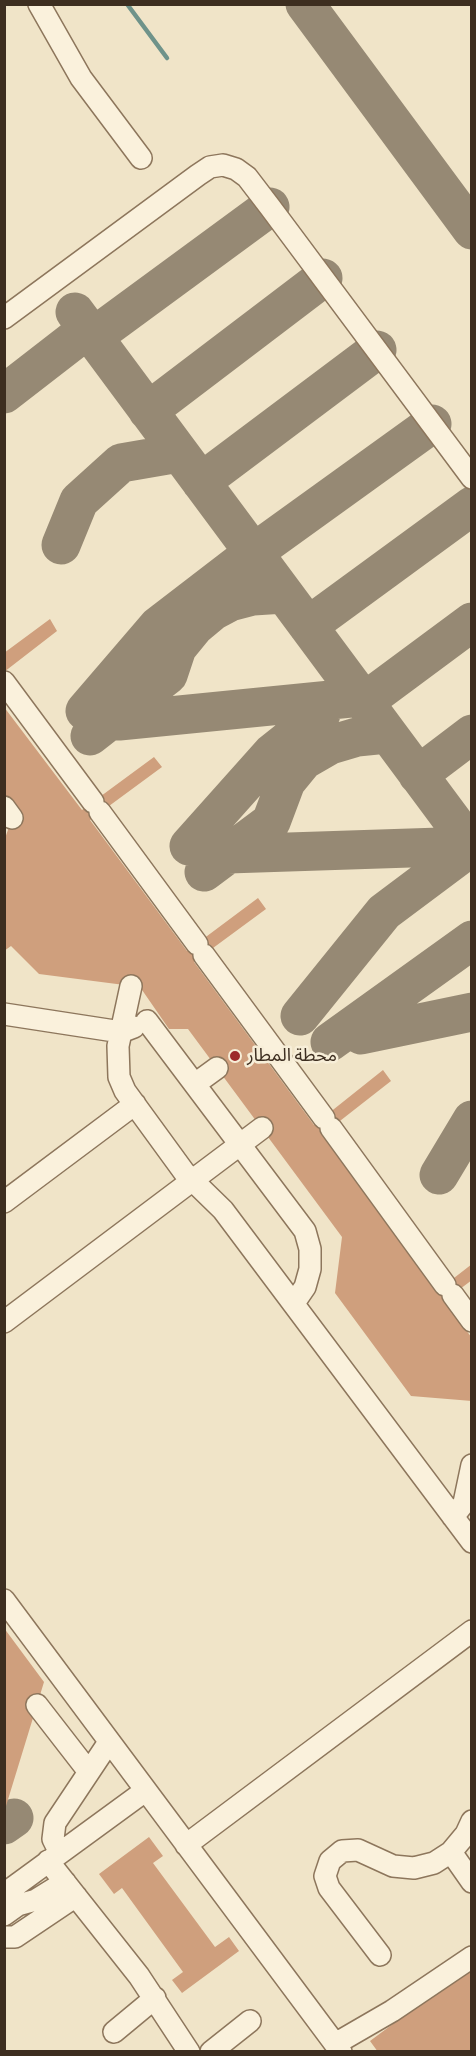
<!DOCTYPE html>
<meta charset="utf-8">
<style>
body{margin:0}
#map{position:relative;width:476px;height:2056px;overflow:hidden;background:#f0e4c8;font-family:Literata,serif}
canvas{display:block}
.frame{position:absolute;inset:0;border:6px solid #3d2e20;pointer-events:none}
</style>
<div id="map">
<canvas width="476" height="2056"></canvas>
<div class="frame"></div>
</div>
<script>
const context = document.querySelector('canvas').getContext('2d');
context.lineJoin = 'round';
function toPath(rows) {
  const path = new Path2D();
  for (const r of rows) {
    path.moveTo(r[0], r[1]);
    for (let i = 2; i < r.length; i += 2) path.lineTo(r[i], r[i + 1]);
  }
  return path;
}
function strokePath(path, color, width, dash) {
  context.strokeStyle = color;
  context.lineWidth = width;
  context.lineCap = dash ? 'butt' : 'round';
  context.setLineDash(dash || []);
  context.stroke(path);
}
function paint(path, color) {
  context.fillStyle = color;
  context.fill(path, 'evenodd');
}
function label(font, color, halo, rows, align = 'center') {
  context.font = font + ' Literata,"Noto Sans Arabic",serif';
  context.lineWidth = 5;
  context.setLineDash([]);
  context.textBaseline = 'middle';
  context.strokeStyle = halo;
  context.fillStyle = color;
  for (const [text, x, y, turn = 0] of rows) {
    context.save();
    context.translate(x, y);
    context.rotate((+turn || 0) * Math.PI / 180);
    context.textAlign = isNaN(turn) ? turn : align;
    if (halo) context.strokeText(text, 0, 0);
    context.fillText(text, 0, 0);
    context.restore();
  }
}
strokePath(toPath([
 [127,4,167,58]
]), '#6f938a', 4.5);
strokePath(toPath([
 [305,4,472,230],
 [75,312,472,847],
 [93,337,270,207],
 [4,394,88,329],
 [148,411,323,278],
 [201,482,377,350],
 [61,545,79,501,121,463,179,453],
 [308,626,472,506],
 [364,702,472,622],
 [85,711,158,626,253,553,432,424],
 [119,721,361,697],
 [90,736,168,675,177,648,195,626,213,611,230,602,253,596,284,594],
 [418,775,472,734],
 [189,846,272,753,321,714],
 [228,854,471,846],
 [204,872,271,822,286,782,304,760,330,745,357,737,387,734],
 [300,1016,384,912,472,846],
 [361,1035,472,1012],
 [330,1042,472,940],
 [439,1175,472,1120],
 [4,1825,14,1818]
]), '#968974', 39);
paint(toPath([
 [50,619,57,631,4,672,4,653],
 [4,707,82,810,154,757,162,767,90,820,187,951,258,898,266,909,194,962,314,1125,383,1070,391,1081,322,1135,436,1292,472,1264,472,1280,444,1301,472,1338,472,1401,411,1396,335,1293,342,1237,188,1029,169,1029,140,987,39,974,11,946,4,951,4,841,13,816,4,791],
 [4,1628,44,1682,6,1806,4,1804],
 [149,1837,163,1856,153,1863,215,1947,229,1937,239,1951,182,1993,172,1980,183,1972,122,1888,114,1894,99,1874],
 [472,1965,472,2052,378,2052,370,2041]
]), '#cf9f7d');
const minor = toPath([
 [39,4,81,78,141,158],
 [4,318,198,175,210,167,223,165,236,169,247,177,270,207,472,478],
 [4,682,93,802],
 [4,807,12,818],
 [100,812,197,944],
 [204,955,324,1118],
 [131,986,118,1046,119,1077,125,1091,184,1172,223,1210,472,1542],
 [4,1014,121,1032,134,1027],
 [147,1021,305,1231,310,1249,310,1269,305,1287,294,1303],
 [195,1084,217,1068],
 [331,1128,445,1285],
 [4,1202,135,1104],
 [453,1295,472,1321],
 [4,1322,262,1128],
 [453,1517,464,1503,472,1465],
 [4,1600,341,2052],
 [37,1705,89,1772],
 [186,1845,472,1631],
 [451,1852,472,1882],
 [60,1853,53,1839,55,1823,109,1742],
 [48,1861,139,1976,189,2052],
 [4,1894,145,1791],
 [4,1915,18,1905,36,1900,65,1882],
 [4,1937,15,1937,76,1896],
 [380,1955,329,1888,325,1876,330,1861,342,1851,358,1850,393,1866,414,1868,434,1863,451,1852,466,1834,472,1821],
 [114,2032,155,1998],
 [335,2044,392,2011,472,1957],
 [211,2052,250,2021]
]);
strokePath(minor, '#8d765c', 24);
strokePath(minor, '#faf1dc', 21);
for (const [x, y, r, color] of [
 [235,1056,6,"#9e2a2b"]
]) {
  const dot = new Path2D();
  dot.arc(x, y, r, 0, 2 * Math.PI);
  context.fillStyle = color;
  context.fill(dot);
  strokePath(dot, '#f7eed8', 2);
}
label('18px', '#3d2e20', '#f7eed8', [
 ["محطة المطار",247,1056]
], 'left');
</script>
